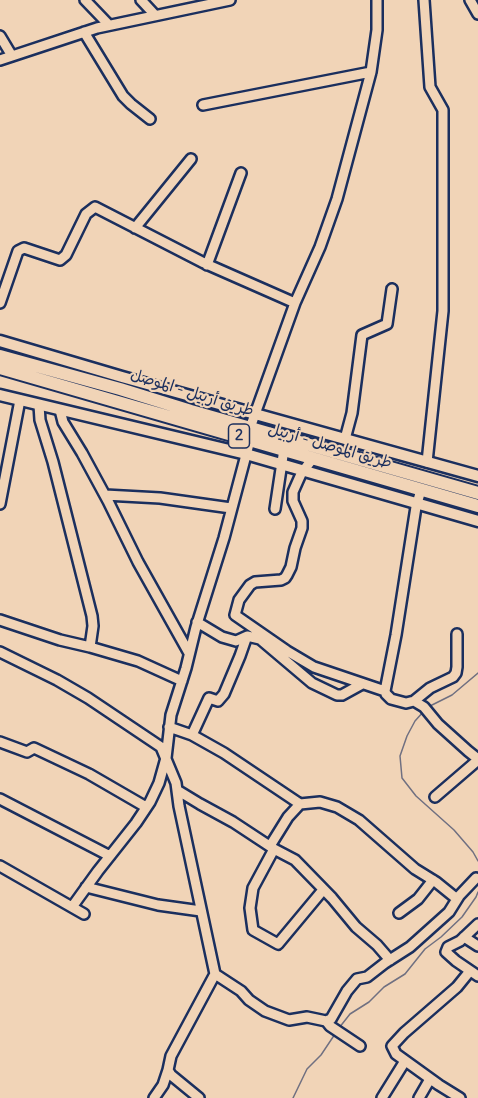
<!DOCTYPE html>
<meta charset="utf-8">
<style>
body{margin:0}
canvas{display:block;background:#f1d4b7}
</style>
<canvas width="478" height="1098"></canvas>
<script>
const context = document.querySelector('canvas').getContext('2d');
context.lineJoin = 'round';
function toPath(rows) {
  const path = new Path2D();
  for (const r of rows) {
    path.moveTo(r[0], r[1]);
    for (let i = 2; i < r.length; i += 2) path.lineTo(r[i], r[i + 1]);
  }
  return path;
}
function strokePath(path, color, width, dash) {
  context.strokeStyle = color;
  context.lineWidth = width;
  context.lineCap = dash ? 'butt' : 'round';
  context.setLineDash(dash || []);
  context.stroke(path);
}
function label(font, color, halo, rows, align = 'center') {
  context.font = font + ' Delius,"Playpen Sans Arabic",sans-serif';
  context.lineWidth = 4.5;
  context.setLineDash([]);
  context.textBaseline = 'middle';
  context.strokeStyle = halo;
  context.fillStyle = color;
  for (const [text, x, y, turn = 0] of rows) {
    context.save();
    context.translate(x, y);
    context.rotate((+turn || 0) * Math.PI / 180);
    context.textAlign = isNaN(turn) ? turn : align;
    if (halo) context.strokeText(text, 0, 0);
    context.fillText(text, 0, 0);
    context.restore();
  }
}
strokePath(toPath([
 [430,706,452,695,478,673],
 [424,711,415,721,407,736,400,756,402,778,416,796,454,830,473,852,478,861],
 [339,1028,350,1014,369,1002,384,987,405,974,425,949,441,937,462,917,476,897,478,892],
 [293,1098,307,1069,321,1055,335,1034]
]), '#707081', 1.5);
const minor = toPath([
 [85,0,109,25],
 [141,0,155,15],
 [424,0,430,87,443,110,443,311,427,462],
 [470,0,478,14],
 [84,32,123,96,131,104,150,119],
 [0,36,12,56],
 [0,60,97,28,230,0],
 [203,105,371,72],
 [135,228,191,159],
 [207,265,241,173],
 [0,303,18,251,24,248,60,260,66,255,86,214,95,207,204,263,295,303],
 [60,410,63,422,82,453,108,501,138,562,189,653],
 [250,428,295,303,320,247,337,199,371,72,377,30,377,0],
 [345,439,352,413,362,335,387,324,392,289],
 [313,458,301,474,293,492,293,501,302,521,302,528,295,548,291,567,287,575,285,578,281,580,255,582,250,585,239,600,235,615,287,651,314,667,385,691,386,694,391,699,406,703,414,701,430,688,453,677,456,673,457,667,457,634],
 [105,495,160,498,231,508],
 [0,504,20,400],
 [275,509,284,449],
 [0,620,60,640,90,647,93,626,92,616,53,462,40,420,39,405],
 [197,622,222,637,236,641,247,636,260,639,312,683,337,695,342,695,362,684],
 [90,647,138,661,182,681],
 [0,652,57,680,88,698,161,747,176,783,179,806,215,974,241,991,249,1000,265,1011,289,1020,307,1017,326,1021,331,1019,347,991,357,979,367,977,385,963,410,947,449,912,459,896,476,878],
 [385,691,396,635,416,507,421,490],
 [414,701,424,707,438,724,468,751,478,759],
 [169,727,192,735,209,698,218,701,224,694,240,656,247,636],
 [192,735,224,753,300,804,288,817,270,846],
 [0,742,27,752,34,748,89,774,146,807],
 [177,790,200,804,233,822,274,849,295,860,332,898,356,927,377,945,390,960],
 [435,797,478,760],
 [0,799,110,856],
 [300,804,320,802,337,807,359,820,415,869,436,882,457,899],
 [274,849,253,888,250,908,253,930,278,944,323,890],
 [0,866,84,914],
 [86,887,158,905,201,911],
 [72,907,98,871,136,823,150,802,159,783,166,758,171,715,186,668,196,627,224,538,250,440],
 [399,913,418,899,433,880],
 [478,924,460,941,448,947,446,952,456,961,478,976],
 [464,937,478,946],
 [326,1021,330,1026,360,1046],
 [154,1098,163,1085,168,1070],
 [199,1098,171,1075,168,1070,171,1056,215,974],
 [382,1098,405,1061],
 [419,1098,430,1079],
 [460,1098,439,1085,396,1054,392,1046,404,1033,457,987,470,971]
]);
const major = toPath([
 [0,341,122,377,478,476],
 [0,395,246,454,478,521]
]);
const highway = toPath([
 [0,356,120,389,191,411,478,493],
 [0,368,478,506]
]);
strokePath(minor, '#1b2f5e', 14);
strokePath(major, '#1b2f5e', 15);
strokePath(highway, '#1b2f5e', 16);
strokePath(minor, '#f1d4b7', 9);
strokePath(major, '#f1d4b7', 10);
strokePath(highway, '#f1d4b7', 12);
for (const [x, y, w] of [
 [239,436,21]
]) {
  const box = new Path2D();
  box.roundRect(x - w / 2, y - 12, w, 24, 4.5);
  context.fillStyle = '#f1d4b7';
  context.fill(box);
  strokePath(box, '#1b2f5e', 1.5);
}
label('bold 15px', '#1b2f5e', null, [
 ["2",239,436]
]);
label('16px', '#1b2f5e', '#f1d4b7', [
 ["طريق أربيل - الموصل",192,393,17],
 ["طريق الموصل - أربيل",330,446,16]
]);
</script>
